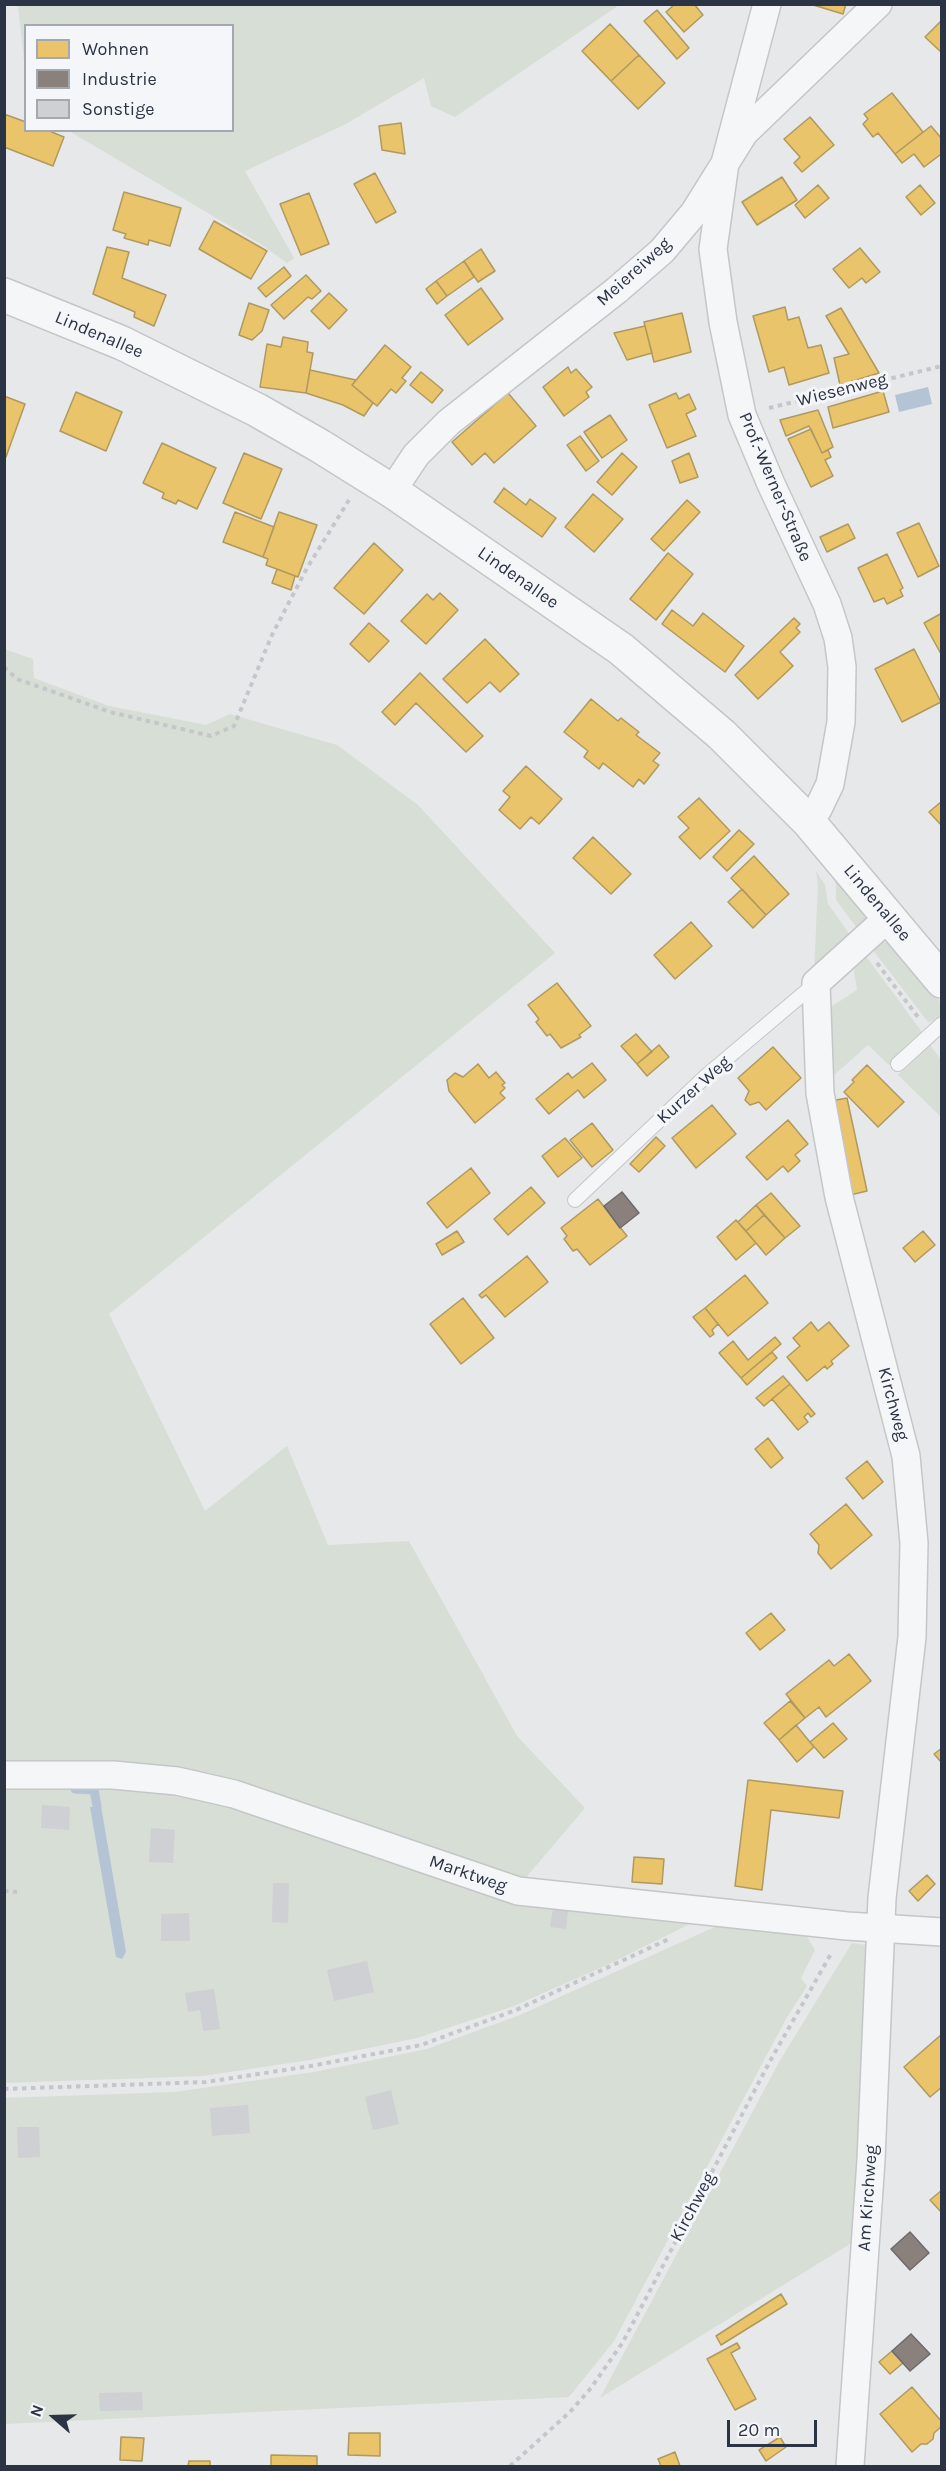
<!DOCTYPE html>
<meta charset="utf-8">
<style>
body{margin:0}
#map{position:relative;width:946px;height:2471px;overflow:hidden;background:#e6e8ea;font-family:Karla,sans-serif}
canvas{display:block}
.frame{position:absolute;inset:0;border:6px solid #2b3445;pointer-events:none}
.legend{position:absolute;left:24px;top:24px;width:210px;height:108px;box-sizing:border-box;background:#f4f6f9;border:2px solid #a4a8b1;margin:0;padding:8px 10px;list-style:none;font-size:18px;color:#2b3445}
.legend li{display:flex;align-items:center;gap:12px;height:30px}
.legend b{width:30px;border:2px solid #a4a8b1}
.north{position:absolute;left:24px;top:2387px;width:60px;height:60px;-webkit-text-stroke:4px #f4f6f9;paint-order:stroke;rotate:290deg;font-size:16px;font-weight:700;line-height:24px;text-align:center;color:#2b3445}
.north::after{content:'';display:block;margin:auto;width:21px;height:27px;background:#2b3445;clip-path:polygon(50% 0,100% 100%,50% 72%,0 100%)}
.scale{position:absolute;left:727px;top:2420px;width:90px;height:27px;box-sizing:border-box;border:3px solid #2b3445;border-top:0;padding-left:8px;font-size:18px;line-height:21px;white-space:nowrap;color:#2b3445;-webkit-text-stroke:4px #f4f6f9;paint-order:stroke}
</style>
<div id="map">
<canvas width="946" height="2471"></canvas>
<div class="frame"></div>
<ul class="legend">
<li><b style="height:16px;background:#e9c46a"></b>Wohnen</li>
<li><b style="height:16px;background:#8a817c"></b>Industrie</li>
<li><b style="height:16px;background:#ced0d3"></b>Sonstige</li>
</ul>
<div class="north">N</div>
<div class="scale">20 m</div>
</div>
<script>
const context = document.querySelector('canvas').getContext('2d');
context.lineJoin = 'round';
function paint(path, color) {
  context.fillStyle = color;
  context.fill(path, 'evenodd');
}
function toPath(rows) {
  const path = new Path2D();
  for (const r of rows) {
    path.moveTo(r[0], r[1]);
    for (let i = 2; i < r.length; i += 2) path.lineTo(r[i], r[i + 1]);
  }
  return path;
}
function strokePath(path, color, width, dash) {
  context.strokeStyle = color;
  context.lineWidth = width;
  context.lineCap = dash ? 'butt' : 'round';
  context.setLineDash(dash || []);
  context.stroke(path);
}
function label(font, color, halo, rows, align = 'center') {
  context.font = font + ' Karla,sans-serif';
  context.lineWidth = 6;
  context.setLineDash([]);
  context.textBaseline = 'middle';
  context.strokeStyle = halo;
  context.fillStyle = color;
  for (const [text, x, y, turn = 0] of rows) {
    context.save();
    context.translate(x, y);
    context.rotate((+turn || 0) * Math.PI / 180);
    context.textAlign = isNaN(turn) ? turn : align;
    if (halo) context.strokeText(text, 0, 0);
    context.fillText(text, 0, 0);
    context.restore();
  }
}
paint(toPath([
 [18,5,18,4,619,5,455,117,431,106,424,78,344,125,245,171,294,258,287,263,262,245,69,131,232,130,232,26,26,26,25,70],
 [4,649,33,659,34,678,109,706,206,725,230,714,337,745,418,805,555,953,109,1314,205,1511,287,1446,328,1545,409,1541,517,1736,585,1808,523,1881,242,1788,5,1767],
 [830,867,874,920,860,932,836,900,836,884],
 [816,871,825,885,828,904,853,939,814,972,818,885],
 [883,942,893,943,941,1003,941,1019,928,1022,873,950],
 [865,955,922,1032,889,1065,868,1045,825,1083,823,1012,857,990,853,964],
 [930,1045,941,1060,941,1117,898,1075],
 [4,1782,174,1788,515,1898,706,1916,609,1964,514,2006,417,2038,310,2060,203,2076,5,2083],
 [728,1921,806,1935,815,1950,801,1978,807,1986,786,2019,614,2341,569,2397,5,2424,4,2098,175,2092,314,2072,427,2049,520,2015],
 [852,1943,874,1946,858,2239,600,2398,779,2062]
]), '#d6ded6');
paint(toPath([
 [928,387,932,404,899,412,895,395],
 [101,1806,126,1952,122,1959,116,1957,90,1807]
]), '#b4c4d5');
const homes = toPath([
 [675,4,694,4,703,15,684,32,666,12,675,4],
 [810,4,846,4,843,14,810,4],
 [657,10,689,48,677,59,644,21,657,10],
 [942,20,942,53,925,37,942,20],
 [610,24,639,55,611,81,582,51,610,24],
 [639,55,665,83,638,109,611,81,639,55],
 [892,93,923,132,895,154,878,133,873,137,863,124,868,119,864,114,892,93],
 [4,114,26,122,26,130,47,130,64,137,53,166,4,147,4,114],
 [810,117,834,145,802,172,794,163,800,157,784,139,810,117],
 [401,123,405,154,382,150,379,126,401,123],
 [931,126,942,139,942,157,940,155,924,167,914,154,902,163,895,154,931,126],
 [375,173,396,212,376,223,354,184,375,173],
 [782,177,797,200,757,225,742,202,782,177],
 [818,185,829,198,805,218,795,205,818,185],
 [920,185,935,203,921,215,906,197,920,185],
 [124,192,181,208,170,246,149,240,148,245,124,238,126,234,113,230,124,192],
 [309,193,329,244,301,255,280,204,309,193],
 [214,221,267,251,251,279,199,249,214,221],
 [107,247,129,252,122,278,166,295,154,326,134,317,135,312,93,294,107,247],
 [860,248,880,272,866,283,862,278,849,288,833,269,860,248],
 [481,249,495,271,478,282,464,261,481,249],
 [464,261,474,277,447,296,436,281,464,261],
 [284,267,291,276,266,297,258,288,284,267],
 [306,275,321,291,312,299,308,297,284,319,271,305,306,275],
 [436,281,447,296,437,304,426,289,436,281],
 [481,288,503,319,468,345,445,315,481,288],
 [329,293,347,310,329,329,311,311,329,293],
 [249,303,269,310,262,331,252,340,239,335,249,303],
 [785,307,788,320,799,317,808,348,821,345,829,373,789,385,784,367,769,372,753,316,785,307],
 [841,308,879,373,840,385,834,358,849,354,826,316,841,308],
 [682,313,691,352,654,362,644,322,682,313],
 [645,326,652,353,627,360,614,333,645,326],
 [283,337,308,342,307,352,313,353,306,393,260,387,267,344,281,347,283,337],
 [385,345,411,367,402,378,406,381,396,393,391,389,377,406,352,385,385,345],
 [568,367,571,373,576,369,592,387,586,392,589,397,564,416,543,387,568,367],
 [310,370,356,380,352,385,373,403,364,416,343,405,306,393,310,370],
 [421,372,443,390,432,403,410,385,421,372],
 [883,391,889,412,833,428,828,407,883,391],
 [76,392,122,412,106,451,60,431,76,392],
 [508,393,536,426,494,463,485,453,472,465,452,442,508,393],
 [676,393,679,399,689,394,696,409,686,414,696,436,667,448,649,405,676,393],
 [4,396,25,404,6,457,4,456,4,396],
 [818,410,833,447,822,453,809,426,786,436,780,420,818,410],
 [610,415,627,440,602,458,584,432,610,415],
 [811,429,822,453,828,450,831,457,825,460,833,476,811,487,788,439,811,429],
 [580,436,599,461,586,471,567,445,580,436],
 [162,443,216,468,197,509,178,500,176,504,162,498,164,493,143,483,162,443],
 [244,453,282,469,261,519,223,503,244,453],
 [622,453,637,467,612,495,597,482,622,453],
 [689,453,698,477,680,483,672,461,689,453],
 [504,488,526,505,530,499,556,518,542,537,494,502,504,488],
 [593,494,623,519,594,552,565,527,593,494],
 [687,500,700,512,664,551,651,539,687,500],
 [235,512,274,527,263,557,223,542,235,512],
 [279,512,317,525,298,577,266,565,268,559,263,557,279,512],
 [919,523,939,566,918,577,897,533,919,523],
 [848,524,855,538,827,552,820,537,848,524],
 [374,543,403,570,364,614,334,588,374,543],
 [668,553,693,574,656,620,630,599,668,553],
 [887,554,903,588,900,590,903,596,887,604,884,598,874,602,858,568,887,554],
 [277,569,295,576,291,590,272,583,277,569],
 [440,593,458,610,426,644,401,621,427,594,433,600,440,593],
 [672,610,693,626,703,613,744,646,725,672,662,624,672,610],
 [942,613,942,654,941,654,924,623,942,613],
 [794,618,800,624,796,628,800,632,780,652,793,666,758,699,735,675,794,618],
 [369,623,389,641,369,662,350,644,369,623],
 [485,639,519,674,500,692,490,682,467,703,443,679,485,639],
 [914,649,941,702,902,722,875,669,914,649],
 [420,673,483,736,466,752,416,703,395,725,382,712,420,673],
 [591,699,618,721,621,718,639,732,636,735,660,753,653,761,659,765,644,784,639,779,633,787,603,763,599,769,584,757,588,751,564,732,591,699],
 [526,766,562,799,539,824,531,817,520,829,499,810,510,797,503,791,526,766],
 [699,798,730,831,700,859,679,837,689,828,678,817,699,798],
 [942,801,942,826,929,812,942,801],
 [739,830,754,844,727,871,713,857,739,830],
 [593,837,631,874,611,894,573,858,593,837],
 [754,856,789,894,766,915,731,878,754,856],
 [742,889,766,915,753,928,728,902,742,889],
 [691,922,712,946,675,979,654,955,691,922],
 [557,983,591,1026,579,1035,581,1037,561,1048,550,1034,547,1036,536,1022,539,1019,528,1005,557,983],
 [636,1034,652,1052,637,1064,621,1046,636,1034],
 [659,1045,669,1057,647,1076,637,1064,659,1045],
 [773,1047,801,1078,766,1110,759,1102,750,1105,745,1100,749,1091,738,1078,773,1047],
 [592,1063,606,1080,584,1098,578,1090,549,1114,536,1099,568,1073,572,1078,592,1063],
 [478,1064,489,1078,496,1072,505,1083,502,1085,505,1088,500,1093,505,1098,475,1123,449,1091,447,1080,455,1073,463,1077,478,1064],
 [867,1065,904,1102,878,1127,844,1092,854,1082,852,1080,867,1065],
 [847,1098,867,1191,850,1195,831,1101,847,1098],
 [712,1105,736,1134,696,1168,672,1138,712,1105],
 [788,1120,808,1144,795,1155,800,1161,788,1172,783,1166,767,1180,746,1157,788,1120],
 [592,1123,613,1150,592,1167,570,1140,592,1123],
 [656,1137,665,1146,639,1172,630,1164,656,1137],
 [565,1138,582,1158,558,1177,542,1156,565,1138],
 [471,1168,490,1193,447,1228,427,1203,471,1168],
 [531,1187,545,1203,508,1235,494,1219,531,1187],
 [771,1193,800,1226,785,1238,756,1205,771,1193],
 [598,1199,627,1236,590,1265,577,1249,573,1251,564,1239,567,1236,561,1228,598,1199],
 [756,1205,764,1215,746,1231,738,1222,756,1205],
 [764,1215,785,1238,766,1255,746,1231,764,1215],
 [736,1220,756,1243,736,1260,717,1237,736,1220],
 [457,1231,464,1242,442,1255,436,1244,457,1231],
 [923,1231,935,1245,915,1262,903,1248,923,1231],
 [527,1256,548,1282,505,1317,486,1295,482,1298,479,1295,527,1256],
 [745,1275,768,1303,728,1336,705,1308,745,1275],
 [463,1298,494,1338,461,1364,430,1324,463,1298],
 [705,1308,718,1324,712,1330,714,1334,710,1337,693,1317,705,1308],
 [811,1322,818,1331,829,1322,849,1346,831,1361,833,1364,827,1369,825,1366,807,1381,787,1357,800,1346,793,1338,811,1322],
 [775,1337,781,1344,741,1378,719,1353,733,1341,748,1360,775,1337],
 [772,1352,777,1358,747,1385,741,1378,772,1352],
 [783,1376,790,1384,764,1406,756,1398,783,1376],
 [790,1384,815,1414,811,1417,808,1413,804,1417,808,1422,798,1430,772,1399,790,1384],
 [768,1438,783,1458,771,1468,755,1449,768,1438],
 [867,1461,883,1482,863,1499,846,1478,867,1461],
 [846,1504,872,1535,831,1569,818,1553,819,1545,810,1534,846,1504],
 [771,1613,785,1630,760,1650,746,1633,771,1613],
 [849,1654,871,1681,826,1717,819,1707,805,1718,786,1694,829,1660,834,1666,849,1654],
 [790,1701,805,1718,779,1740,764,1723,790,1701],
 [833,1723,847,1739,824,1758,810,1742,833,1723],
 [796,1725,814,1747,797,1762,779,1740,796,1725],
 [942,1748,942,1763,934,1754,942,1748],
 [748,1780,843,1791,839,1818,771,1810,762,1890,735,1886,748,1780],
 [634,1857,664,1859,662,1884,632,1882,634,1857],
 [927,1875,935,1884,918,1901,909,1891,927,1875],
 [942,2034,942,2087,930,2097,904,2067,942,2034],
 [942,2190,942,2213,930,2200,942,2190],
 [781,2294,787,2304,721,2345,716,2336,781,2294],
 [737,2343,740,2348,731,2353,756,2399,735,2410,707,2359,737,2343],
 [892,2351,903,2363,890,2374,879,2362,892,2351],
 [912,2387,942,2422,942,2426,934,2433,933,2439,927,2444,921,2444,912,2452,880,2414,912,2387],
 [349,2433,380,2433,380,2456,348,2455,349,2433],
 [121,2437,144,2438,142,2461,120,2460,121,2437],
 [780,2437,786,2447,766,2461,759,2450,780,2437],
 [675,2452,680,2466,661,2466,658,2459,675,2452],
 [271,2455,317,2456,317,2466,271,2466,271,2455],
 [189,2461,210,2461,210,2466,188,2466,189,2461]
]);
paint(homes, '#e9c46a');
strokePath(homes, '#b0995f', 1.5);
const industry = toPath([
 [622,1192,639,1213,620,1228,604,1206,622,1192],
 [910,2232,929,2253,910,2270,891,2249,910,2232],
 [911,2334,930,2354,910,2371,892,2351,911,2334]
]);
paint(industry, '#8a817c');
strokePath(industry, '#6e6a6c', 1.5);
strokePath(toPath([
 [75,1789,94,1790,97,1806]
]), '#b4c4d5', 9);
paint(toPath([
 [42,1805,70,1807,69,1830,41,1828],
 [151,1828,175,1830,173,1863,149,1862],
 [273,1883,289,1883,288,1923,272,1922],
 [553,1909,568,1911,566,1929,550,1927],
 [189,1913,190,1941,161,1941,161,1914],
 [367,1961,374,1992,334,2001,327,1970],
 [214,1989,220,2029,203,2031,200,2010,188,2012,185,1993],
 [391,2090,399,2124,373,2130,365,2097],
 [248,2105,250,2133,212,2136,210,2108],
 [17,2127,39,2127,40,2157,18,2158],
 [142,2392,143,2410,100,2411,99,2393]
]), '#ced0d3');
const service = toPath([
 [898,1064,942,1024],
 [575,1200,706,1076,816,983]
]);
const minor = toPath([
 [767,4,725,163,713,249,723,322,742,415,771,484,827,604,838,638,842,667,841,722,830,784,818,809,808,821],
 [392,491,416,455,449,422,617,290,662,251,694,213,744,133,878,4],
 [4,1775,113,1775,177,1781,234,1794,518,1891,847,1926,942,1932],
 [850,2466,871,2160,882,1898,912,1637,914,1543,906,1456,839,1197,820,1093,816,983,889,917]
]);
const tertiary = toPath([
 [4,295,122,343,257,410,320,446,392,491,621,649,722,735,808,821,942,981]
]);
strokePath(service, '#c4c6c8', 16);
strokePath(minor, '#c4c6c8', 30);
strokePath(tertiary, '#c4c6c8', 36);
strokePath(toPath([
 [769,408,942,366],
 [4,667,17,679,110,712,211,736,234,726,272,635,307,568,349,500],
 [877,963,918,1017],
 [4,1891,17,1892],
 [4,2089,206,2082,311,2066,421,2045,516,2010,671,1938],
 [510,2466,570,2412,591,2388,623,2342,769,2063,832,1952]
]), '#c5c6ca', 4, [4.5, 4.5]);
strokePath(service, '#f5f6f7', 14);
strokePath(minor, '#f5f6f7', 27);
strokePath(tertiary, '#f5f6f7', 33);
label('18px', '#2b3445', '#f4f6f9', [
 ["Meiereiweg",634,272,-42],
 ["Lindenallee",99,335,23],
 ["Wiesenweg",842,390,-14],
 ["Prof.-Werner-Straße",775,487,67],
 ["Lindenallee",518,578,35],
 ["Lindenallee",877,903,50],
 ["Kurzer Weg",694,1090,-42],
 ["Kirchweg",893,1404,75],
 ["Marktweg",468,1874,19],
 ["Am Kirchweg",868,2198,-86],
 ["Kirchweg",693,2207,-62]
]);
</script>
